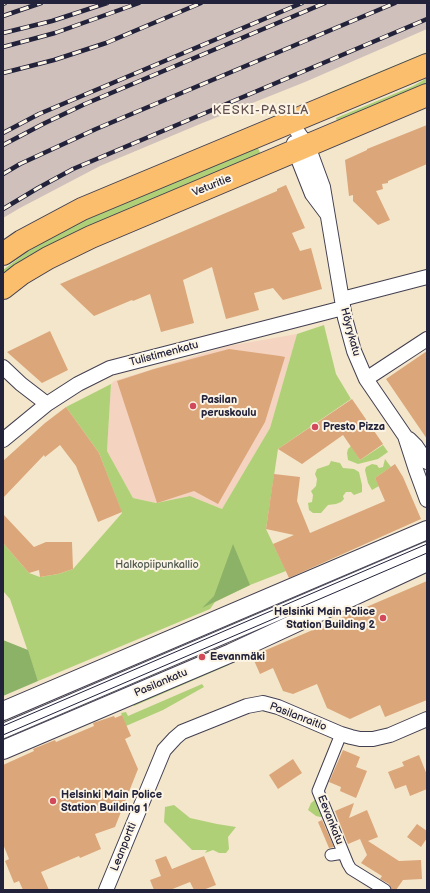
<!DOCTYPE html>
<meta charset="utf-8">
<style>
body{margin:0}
#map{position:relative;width:430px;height:893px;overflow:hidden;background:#f4e6cb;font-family:"Balsamiq Sans",sans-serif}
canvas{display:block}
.frame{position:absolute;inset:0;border:4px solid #22223b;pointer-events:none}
</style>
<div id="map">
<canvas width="430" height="893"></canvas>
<div class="frame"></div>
</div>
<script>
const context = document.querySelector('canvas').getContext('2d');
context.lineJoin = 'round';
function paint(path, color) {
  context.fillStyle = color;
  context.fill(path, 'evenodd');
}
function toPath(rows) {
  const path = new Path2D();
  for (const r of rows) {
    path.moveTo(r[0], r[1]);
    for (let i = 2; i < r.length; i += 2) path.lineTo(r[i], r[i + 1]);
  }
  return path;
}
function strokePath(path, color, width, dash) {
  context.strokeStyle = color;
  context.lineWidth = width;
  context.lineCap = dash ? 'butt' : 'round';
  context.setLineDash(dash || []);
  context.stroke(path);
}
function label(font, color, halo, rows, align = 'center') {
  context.font = font + ' "Balsamiq Sans",sans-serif';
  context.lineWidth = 4;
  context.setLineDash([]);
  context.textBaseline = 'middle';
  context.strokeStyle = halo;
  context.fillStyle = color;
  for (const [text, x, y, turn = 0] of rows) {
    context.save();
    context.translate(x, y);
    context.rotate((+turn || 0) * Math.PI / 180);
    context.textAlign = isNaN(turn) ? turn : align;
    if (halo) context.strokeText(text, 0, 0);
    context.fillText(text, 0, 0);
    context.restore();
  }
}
paint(toPath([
 [297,334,270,428,222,509,190,496,156,503,133,498,107,451,111,384,114,381,228,346]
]), '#f4d3c0');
paint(toPath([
 [3,3,427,3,427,29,305,82,200,124,100,166,20,208,3,218]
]), '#d0c0bc');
paint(toPath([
 [427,52,427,58,329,99,326,94],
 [427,78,427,87,338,124,336,118,413,86],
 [257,146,262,157,3,276,3,270,27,252,61,232,91,216],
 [324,325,336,374,351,399,278,449,266,529,286,571,250,585,215,602,210,609,38,681,10,599,3,591,3,543,29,573,40,577,58,574,73,569,122,513,99,453,66,407,111,384,107,451,133,498,156,503,190,496,222,509,270,428,297,334],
 [383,445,388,452,378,459,358,464,348,460,347,453,348,449,351,446,360,460],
 [385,459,391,467,375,478,379,486,372,490,368,483,365,470,366,467,372,464,377,465,379,468,383,467],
 [331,461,340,463,343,468,354,469,359,472,362,485,362,492,354,495,351,492,346,492,343,496,344,499,341,502,336,504,328,505,321,513,313,513,309,510,308,503,312,502,313,495,311,491,316,486,317,479,315,474,317,469,329,465],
 [229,662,229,665,134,706,133,704],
 [202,684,204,687,163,710,126,726,121,713,126,712,128,716],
 [317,798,324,816,320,817,316,816,308,810,311,803],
 [174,805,190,818,217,824,236,827,228,837,229,849,226,853,219,853,213,850,205,853,207,850,192,850,164,822,165,807]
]), '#b0d078');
paint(toPath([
 [233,544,250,585,202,608,214,596],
 [3,640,28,650,38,681,3,696]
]), '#8cb268');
paint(toPath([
 [427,125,427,164,388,181,388,183,382,184,383,189,376,191,390,220,378,225,353,201,353,195,349,196,345,160,367,150,367,149],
 [286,185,305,228,292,233,300,251,311,248,322,289,283,300,273,288,254,293,259,310,226,319,212,267,183,280,194,323,161,332,150,294,133,301,132,300,94,316,60,284,277,191,277,189],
 [50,331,68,370,42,383,7,352],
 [229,349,280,356,285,357,265,422,218,504,194,491,157,503,117,381,154,369],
 [427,351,427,439,386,379],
 [352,399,383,444,360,460,343,435,302,464,278,449],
 [66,407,99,453,122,512,98,522,76,466,60,445,45,457,44,455,3,498,3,461,45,423],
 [395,464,403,477,421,519,289,578,273,544,294,535,266,529,274,474,300,477,297,501,310,533,385,501,375,478],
 [3,514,34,547,46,542,72,542,73,569,58,574,40,577,39,570,29,573,3,543],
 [427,581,427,700,385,717,380,705,350,719,327,708,317,684,293,694,283,691,273,668,260,674,252,656],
 [122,715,131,736,125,739,138,769,115,827,95,834,101,849,80,858,79,856,41,872,49,890,23,890,19,881,14,883,5,861,9,859,3,844,3,765,34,751,33,749,55,740,56,742,94,726,93,723,114,716,115,718],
 [343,750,360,757,356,767,367,771,356,798,340,791,341,787,329,782],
 [419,755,427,775,427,789,410,796,406,785,395,789,388,772,404,766,402,762],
 [293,759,302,773,278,789,269,775],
 [354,803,349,818,367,810,378,837,368,841,399,861,421,860,422,879,403,880,396,890,392,890,389,884,380,879,382,876,361,863,367,855,360,839,348,844,335,811],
 [322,820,334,847,329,848,318,822],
 [417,824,427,831,427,838,421,847,407,837],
 [166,856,172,869,204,856,216,885,203,890,194,890,190,882,170,890,154,890,150,880,161,876,155,860]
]), '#dba679');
const pedestrian = toPath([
 [341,734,318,791,348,864,351,869,385,890],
 [331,855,343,853]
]);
const minor = toPath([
 [291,123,308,146,323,187,345,318,354,351,366,379,405,436,416,470,427,500],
 [294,143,295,151,312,194,327,214],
 [342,299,427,277],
 [3,367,21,384,47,404],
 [366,379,427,339],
 [409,439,416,446,427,462],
 [3,440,47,404,78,384,110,368,343,308],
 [3,731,427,549],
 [106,890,164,750,175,738,182,732,247,706,263,703,278,707,341,734,351,737,360,739,373,739,390,735,427,719]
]);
const tertiary = toPath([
 [3,711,427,530],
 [3,750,231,653,427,562]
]);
const primary = toPath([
 [3,254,22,241,82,209,427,65],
 [3,288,21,274,48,258,91,237,427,95]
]);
strokePath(pedestrian, '#423f51', 13);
strokePath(minor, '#423f51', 16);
strokePath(tertiary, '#423f51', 20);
strokePath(primary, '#423f51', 24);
strokePath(pedestrian, '#fff', 11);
strokePath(minor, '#fff', 14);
strokePath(tertiary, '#fff', 18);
strokePath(primary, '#fabe6d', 22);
strokePath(toPath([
 [3,726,427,544],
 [3,735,427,553]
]), '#22223b', 1);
const rail = toPath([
 [3,4,5,3],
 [3,16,41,3],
 [3,33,52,21,107,3],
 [3,47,55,33,139,3],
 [3,73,54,60,106,43,201,3],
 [3,133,39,114,302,3],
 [3,145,45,123,85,104,325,3],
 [3,174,20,164,96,129,395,3],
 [3,209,38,188,73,169,427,19]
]);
strokePath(rail, '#22223b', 4.5);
strokePath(rail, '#fcf5e5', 3, [9]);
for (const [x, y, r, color] of [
 [193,406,4,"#d1495b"],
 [315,427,4,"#d1495b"],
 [383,618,4,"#d1495b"],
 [202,657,4,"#d1495b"],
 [53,801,4,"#d1495b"]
]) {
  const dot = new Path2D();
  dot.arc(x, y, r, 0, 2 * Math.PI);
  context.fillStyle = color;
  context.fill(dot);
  strokePath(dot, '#fcf5e5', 1.5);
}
label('11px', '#22223b', '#fcf5e5', [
 ["Veturitie",212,186,-22],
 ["Höyrykatu",350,332,75],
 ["Tulistimenkatu",164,354,-15],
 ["Pasilankatu",161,683,-23],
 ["Pasilanraitio",298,717,21],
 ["Eevankatu",330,820,68],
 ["Leanportti",124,847,-68]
]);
label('bold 11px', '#22223b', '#fcf5e5', [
 ["Pasilan",201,400],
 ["peruskoulu",201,413],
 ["Presto Pizza",323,427],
 ["Helsinki Main Police",375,612,"right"],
 ["Station Building 2",375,625,"right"],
 ["Eevanmäki",210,657],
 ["Helsinki Main Police",61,795],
 ["Station Building 1",61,808]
], 'left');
label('11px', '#4d564d', '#fcf5e5', [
 ["Halkopiipunkallio",157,565]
]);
context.letterSpacing = '1px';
label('13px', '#635051', '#fcf5e5', [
 ["KESKI-PASILA",261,111]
]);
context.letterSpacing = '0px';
</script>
